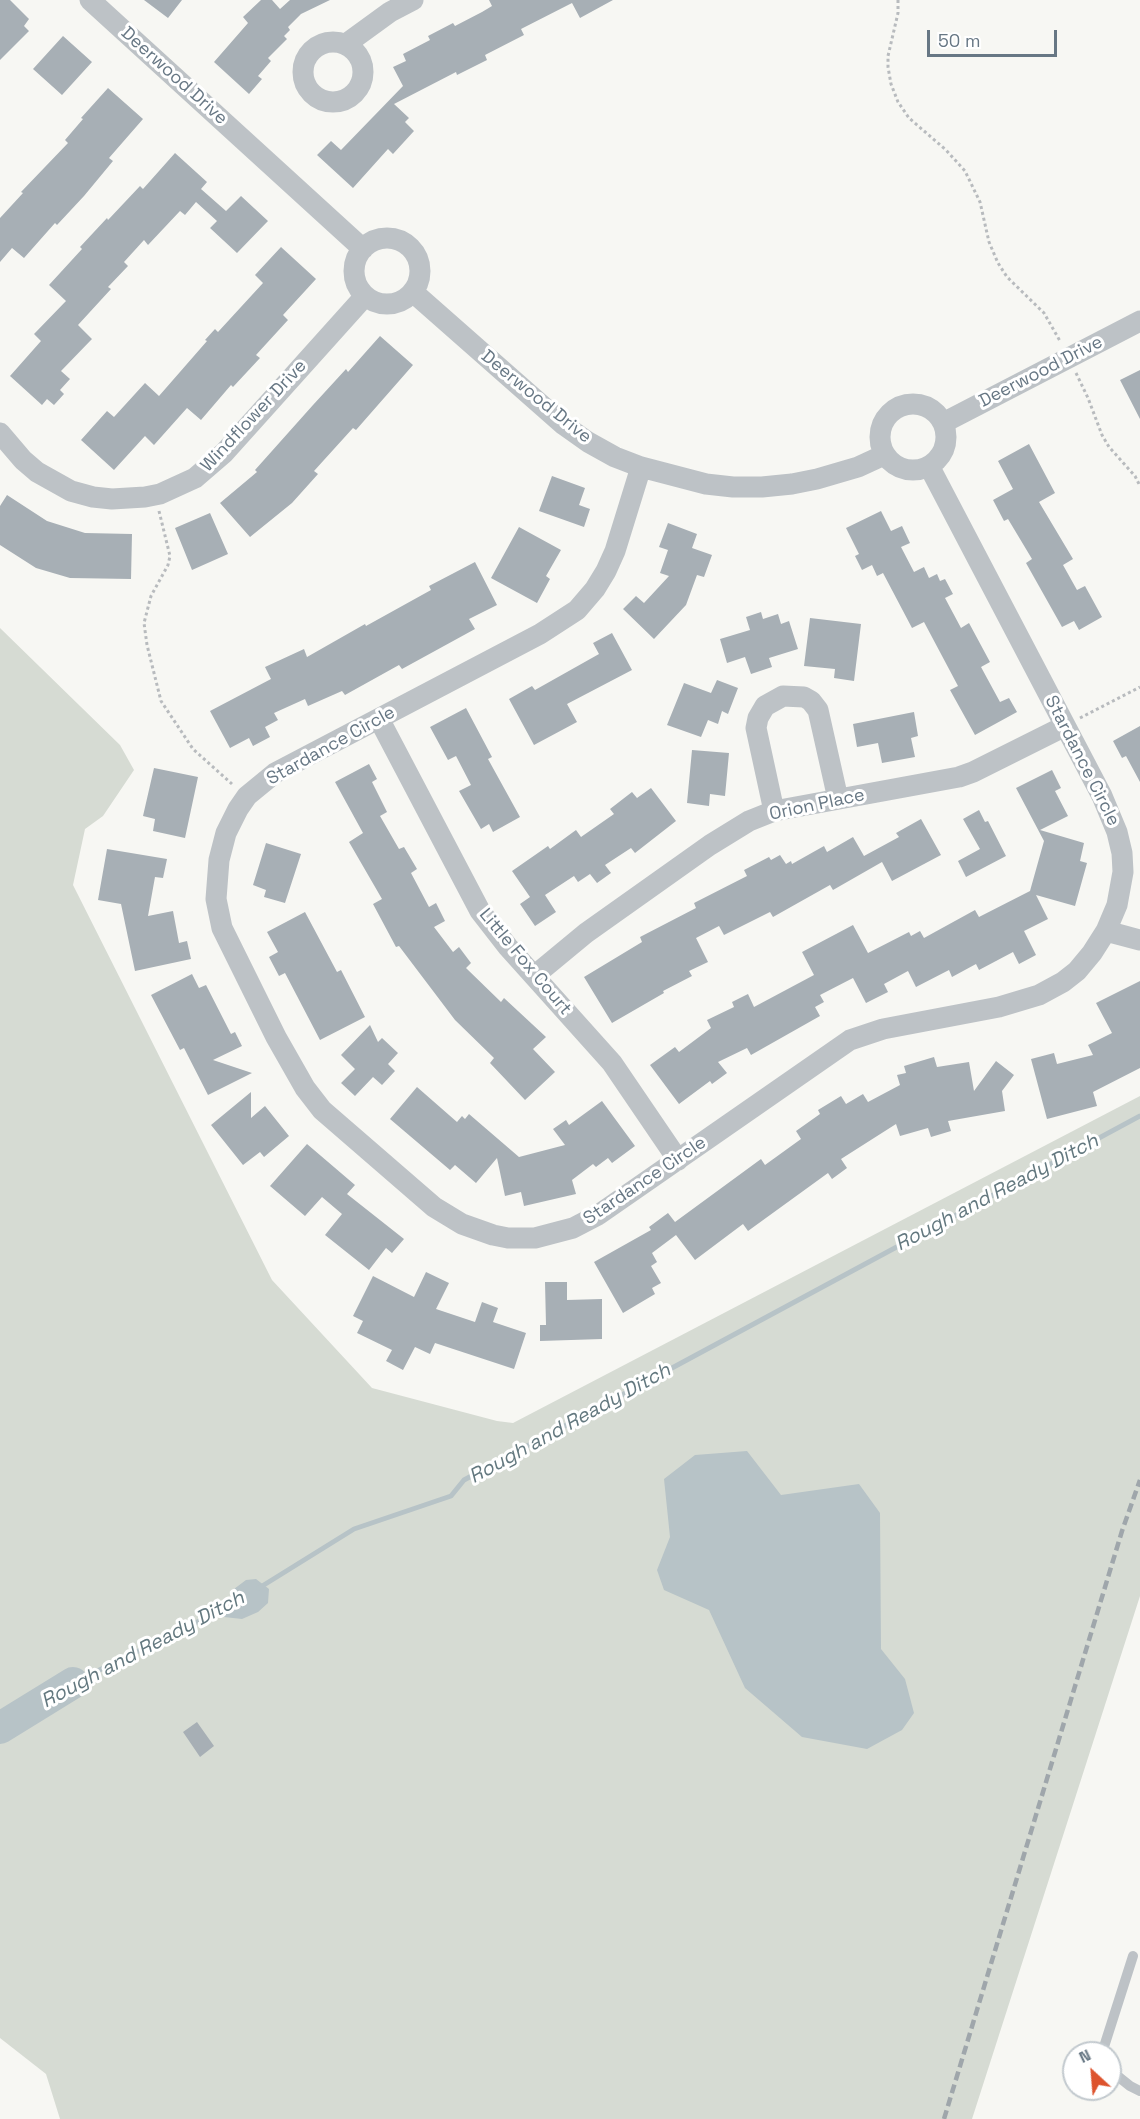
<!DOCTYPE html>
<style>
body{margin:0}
#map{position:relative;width:1140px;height:2119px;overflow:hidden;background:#f7f7f3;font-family:"Space Grotesk",sans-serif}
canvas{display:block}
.north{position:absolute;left:1062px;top:2041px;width:60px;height:60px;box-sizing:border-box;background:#fff;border:2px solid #c2c9ce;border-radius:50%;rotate:334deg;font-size:16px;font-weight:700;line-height:24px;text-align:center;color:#677784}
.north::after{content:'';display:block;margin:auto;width:21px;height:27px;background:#dd532d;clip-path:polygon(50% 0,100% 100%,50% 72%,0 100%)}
.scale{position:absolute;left:927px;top:30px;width:130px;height:27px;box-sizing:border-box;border:3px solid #677784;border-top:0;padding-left:8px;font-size:18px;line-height:21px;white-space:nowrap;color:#677784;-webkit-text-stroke:4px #fff;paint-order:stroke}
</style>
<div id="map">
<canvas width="1140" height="2119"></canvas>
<div class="north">N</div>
<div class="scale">50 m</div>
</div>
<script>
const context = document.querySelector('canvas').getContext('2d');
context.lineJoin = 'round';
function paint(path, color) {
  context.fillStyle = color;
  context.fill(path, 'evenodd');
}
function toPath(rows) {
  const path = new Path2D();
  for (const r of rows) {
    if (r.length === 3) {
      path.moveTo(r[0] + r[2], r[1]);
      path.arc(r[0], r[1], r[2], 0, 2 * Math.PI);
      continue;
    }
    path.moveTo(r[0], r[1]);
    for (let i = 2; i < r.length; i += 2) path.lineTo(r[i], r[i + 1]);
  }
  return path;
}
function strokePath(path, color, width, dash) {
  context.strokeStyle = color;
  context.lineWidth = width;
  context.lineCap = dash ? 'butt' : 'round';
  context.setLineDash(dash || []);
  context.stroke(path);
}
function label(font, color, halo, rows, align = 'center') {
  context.font = font + ' "Space Grotesk",sans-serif';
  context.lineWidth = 6;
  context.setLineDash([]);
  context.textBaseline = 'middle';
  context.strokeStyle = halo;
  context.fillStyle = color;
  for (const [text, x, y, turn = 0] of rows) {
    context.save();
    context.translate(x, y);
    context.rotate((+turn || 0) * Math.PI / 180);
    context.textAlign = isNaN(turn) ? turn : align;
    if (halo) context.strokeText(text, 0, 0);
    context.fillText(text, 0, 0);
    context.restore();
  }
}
paint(toPath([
 [0,628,120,745,134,770,103,816,85,829,73,885,272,1280,372,1388,497,1421,513,1423,1140,1096,1140,1596,972,2119,60,2119,46,2074,0,2038]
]), '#d6dbd3');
paint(toPath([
 [747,1451,781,1495,859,1484,880,1513,881,1649,905,1679,914,1713,902,1730,867,1749,802,1737,745,1688,709,1610,664,1590,657,1570,670,1537,664,1479,695,1455],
 [256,1579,269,1589,268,1603,258,1612,242,1619,224,1617,219,1605,233,1597,234,1589,246,1580]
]), '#b7c3c7');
strokePath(toPath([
 [259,1588,354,1529,451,1496,464,1480,1140,1116],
 [73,1683,228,1607]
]), '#b7c3c7', 5);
strokePath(toPath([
 [0,1728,73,1683]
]), '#b7c3c7', 32);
paint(toPath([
 [0,0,10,0,29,19,24,26,29,31,0,60],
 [144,0,182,0,168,18],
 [261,0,272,0,280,9,290,0,330,0,301,14,288,27,290,30,284,36,287,39,268,58,271,61,258,76,262,79,249,94,214,62,248,23,243,17],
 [489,0,613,0,580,18,572,3,521,29,524,35,485,55,487,60,457,75,456,72,394,104,409,118,405,122,414,131,393,154,388,149,353,188,317,155,331,141,341,150,403,86,393,67,406,61,403,54,430,40,428,36,453,23,455,26,482,12,492,6],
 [63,36,92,62,62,95,33,69],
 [108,88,143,119,109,158,113,161,84,196,57,225,55,223,24,258,12,248,0,262,0,218,23,193,21,192,68,143,65,140,83,119,81,118],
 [175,153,207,182,201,189,226,211,241,196,268,221,237,253,210,228,217,221,196,202,185,215,180,211,148,245,144,240,124,262,128,266,108,287,111,289,78,325,92,339,61,371,70,379,60,390,64,394,54,405,47,399,42,405,10,376,41,341,34,334,66,301,49,285,82,249,80,247,107,218,108,220,140,186,143,189],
 [281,247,316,279,283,315,288,320,256,355,260,358,233,387,231,385,201,420,187,408,154,445,145,436,114,470,81,440,107,411,114,417,145,383,159,396,207,341,205,340,215,329,218,332,263,283,255,275],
 [380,336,413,365,356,430,353,428,314,471,318,474,292,503,250,537,220,503,257,472,255,470,313,405,346,369,348,372],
 [1140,370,1140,419,1120,380],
 [1029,444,1055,493,1039,502,1073,559,1063,565,1077,590,1085,586,1102,617,1079,630,1074,621,1062,627,1026,563,1032,559,1008,519,1004,521,993,500,1013,489,998,461],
 [552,476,585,488,579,505,590,509,584,527,539,511],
 [7,495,47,521,85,533,132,534,131,579,70,578,36,568,0,545,0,506],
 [881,511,891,531,902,526,910,543,901,547,914,572,924,567,929,578,937,574,940,581,945,579,953,594,945,598,961,628,969,623,990,662,981,667,1000,702,1009,698,1017,712,975,735,950,690,958,686,924,622,912,628,883,573,877,576,872,565,862,570,855,556,859,554,846,528],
 [210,513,228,554,192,570,175,528],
 [668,523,697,534,692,548,712,555,704,577,697,575,686,605,654,639,623,609,636,596,644,603,669,576,660,573,668,550,659,547],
 [519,527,561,550,546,576,550,579,537,603,491,578],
 [475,562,497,605,469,619,475,629,402,669,399,665,345,695,342,691,308,706,305,699,274,713,278,720,265,727,270,737,253,746,249,738,230,748,210,711,271,679,265,667,304,649,307,657,365,624,366,626,431,590,429,586],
 [761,612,763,619,778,614,781,624,789,621,798,649,769,658,772,667,751,674,745,657,727,663,720,639,750,630,746,617],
 [810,618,861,624,854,681,834,678,835,669,804,666],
 [612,633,632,670,567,704,577,722,534,745,509,699,532,686,535,690,599,654,593,643],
 [717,680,738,688,728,714,722,711,718,724,708,720,701,737,667,725,684,683,711,693],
 [466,708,492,757,488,759,520,817,493,832,489,824,481,829,459,791,471,785,456,756,448,760,430,727],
 [914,712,918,736,911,738,915,757,882,763,878,743,857,747,853,724],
 [1140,726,1140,782,1126,756,1122,758,1113,741],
 [692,750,729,753,725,796,710,794,709,806,687,803],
 [369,764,377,779,372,782,387,812,380,816,399,849,404,847,417,869,411,873,429,907,436,903,445,921,434,927,453,952,459,947,471,963,466,968,501,1002,504,998,546,1037,533,1049,555,1072,525,1100,490,1063,494,1058,455,1020,399,946,396,947,373,904,382,899,349,842,363,833,335,782],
 [154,768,198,777,185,838,153,831,155,819,143,816],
 [1052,770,1061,788,1055,791,1068,816,1040,830,1084,843,1080,861,1087,863,1075,906,1036,895,1048,919,1024,931,1036,955,1019,964,1013,952,979,970,976,964,952,977,949,970,916,987,908,971,884,984,888,992,866,1003,853,978,820,995,824,1002,815,1007,820,1016,751,1055,747,1048,718,1062,727,1073,712,1084,710,1081,679,1104,650,1065,675,1047,679,1052,711,1028,707,1020,734,1007,732,1002,748,994,754,1007,814,975,802,952,853,925,868,953,909,932,911,936,920,931,924,938,975,910,979,917,1030,891,1044,841,1016,788],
 [651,788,676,821,635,853,631,848,605,865,611,873,597,883,590,874,578,882,574,876,545,895,556,912,535,926,520,904,530,897,512,871,548,846,550,849,576,830,581,837,614,814,610,809,632,792,637,798],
 [979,810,985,822,988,821,1006,856,966,877,958,861,980,849,963,819],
 [921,819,941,855,892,881,882,862,833,890,830,885,773,917,770,912,724,935,719,926,696,938,708,962,689,971,692,976,663,991,664,993,612,1023,584,977,642,942,640,937,696,908,694,903,747,876,744,870,769,857,771,860,780,855,786,864,791,861,792,864,824,846,827,852,853,837,864,856,899,837,896,833],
 [266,843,301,854,285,903,264,897,266,890,253,885],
 [107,849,167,859,163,878,155,877,148,916,173,911,179,943,187,941,191,959,135,971,121,904,98,900],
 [305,912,337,972,341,970,365,1017,320,1040,285,973,279,976,269,957,278,952,267,932],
 [192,974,199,988,206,985,231,1034,235,1032,242,1046,213,1060,252,1073,208,1095,184,1048,180,1050,151,995],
 [1140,981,1140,1068,1093,1092,1097,1106,1047,1119,1031,1059,1054,1053,1057,1064,1093,1055,1088,1045,1112,1033,1096,1003],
 [370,1025,378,1042,382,1038,398,1053,388,1064,395,1071,382,1085,373,1077,355,1096,341,1083,355,1069,341,1055],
 [934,1057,937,1067,969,1062,974,1091,996,1061,1014,1075,1002,1091,1005,1111,948,1121,951,1131,931,1137,928,1128,900,1136,896,1124,841,1159,847,1168,832,1179,828,1173,748,1231,743,1224,695,1260,676,1235,652,1253,657,1262,651,1266,661,1283,652,1288,655,1294,623,1313,594,1262,651,1230,649,1227,668,1213,675,1222,761,1159,765,1165,801,1139,796,1131,820,1114,818,1110,841,1096,846,1104,863,1094,868,1102,900,1085,897,1075,906,1073,904,1066],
 [417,1087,457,1122,462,1116,465,1119,469,1114,519,1157,565,1145,553,1129,566,1120,569,1125,602,1101,635,1146,612,1163,608,1158,596,1167,593,1164,572,1180,576,1194,524,1206,521,1192,505,1196,497,1158,476,1183,455,1165,450,1170,390,1119],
 [251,1092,251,1118,265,1106,289,1136,264,1157,260,1152,243,1165,211,1125],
 [307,1144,355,1185,347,1194,404,1239,392,1253,386,1248,369,1270,325,1235,342,1214,322,1197,305,1216,270,1186],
 [426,1272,449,1283,436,1309,475,1322,482,1302,498,1308,493,1322,526,1333,514,1369,435,1343,430,1354,415,1347,403,1370,386,1361,392,1350,357,1333,363,1321,353,1316,373,1276,414,1297],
 [545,1282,567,1282,567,1300,602,1299,602,1339,540,1341,540,1325,546,1325],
 [197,1722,214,1746,200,1757,183,1732]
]), '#a7afb5');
strokePath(toPath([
 [898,0,898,13,888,56,888,67,891,84,898,102,909,118,946,150,965,171,980,202,989,242,998,263,1007,277,1044,313,1060,341],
 [1076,373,1088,398,1102,435,1109,447,1135,476,1140,486],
 [159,511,170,556,168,565,151,596,144,623,147,645,161,701,193,749,232,784],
 [1080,718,1140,687]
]), '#b8bbbe', 3, [3, 3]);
strokePath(toPath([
 [1102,2053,1133,1956],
 [1110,2070,1130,2086,1140,2091]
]), '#bdc2c6', 10);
strokePath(toPath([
 [90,0,363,249],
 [333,72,30],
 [346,44,390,12,413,0],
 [387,271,33],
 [413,292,564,425,588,442,615,457,641,467,706,484,733,487,762,487,792,484,817,479,858,467,884,455],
 [913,437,33],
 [943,423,1140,321],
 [0,433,23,460,37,472,71,491,93,497,112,499,145,497,160,494,195,478,224,453,365,296],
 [641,467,615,551,606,571,595,589,577,610,540,634,275,773,247,796,238,809,226,833,219,860,216,899,222,928,276,1037,305,1088,322,1110,434,1207,462,1224,493,1235,508,1238,535,1238,573,1228,598,1215,850,1040,883,1029,999,1007,1039,995,1063,982,1077,971,1092,953,1106,931,1117,905,1123,872,1122,853,1117,832,1102,796,929,466],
 [379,719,480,911,508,947,612,1063,678,1160],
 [774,811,756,728,758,718,765,706,783,696,804,697,811,701,818,710,838,799],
 [1106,931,1140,940],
 [534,976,586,933,710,845,749,821,774,811,959,777,973,772,1065,726]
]), '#bdc2c6', 21);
strokePath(toPath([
 [944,2119,1122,1531,1140,1480]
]), '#9fa6ab', 4.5, [9, 4.5]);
label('18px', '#677784', '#fff', [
 ["Deerwood Drive",174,76,42],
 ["Deerwood Drive",1041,372,-27],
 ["Deerwood Drive",536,397,39],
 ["Windflower Drive",254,416,-47],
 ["Stardance Circle",331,746,-29],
 ["Stardance Circle",1082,761,63],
 ["Orion Place",817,805,-12],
 ["Little Fox Court",525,962,50],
 ["Stardance Circle",645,1181,-34]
]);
label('italic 20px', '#63787f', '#fff', [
 ["Rough and Ready Ditch",997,1193,-28],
 ["Rough and Ready Ditch",570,1424,-29],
 ["Rough and Ready Ditch",143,1650,-28]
]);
</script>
